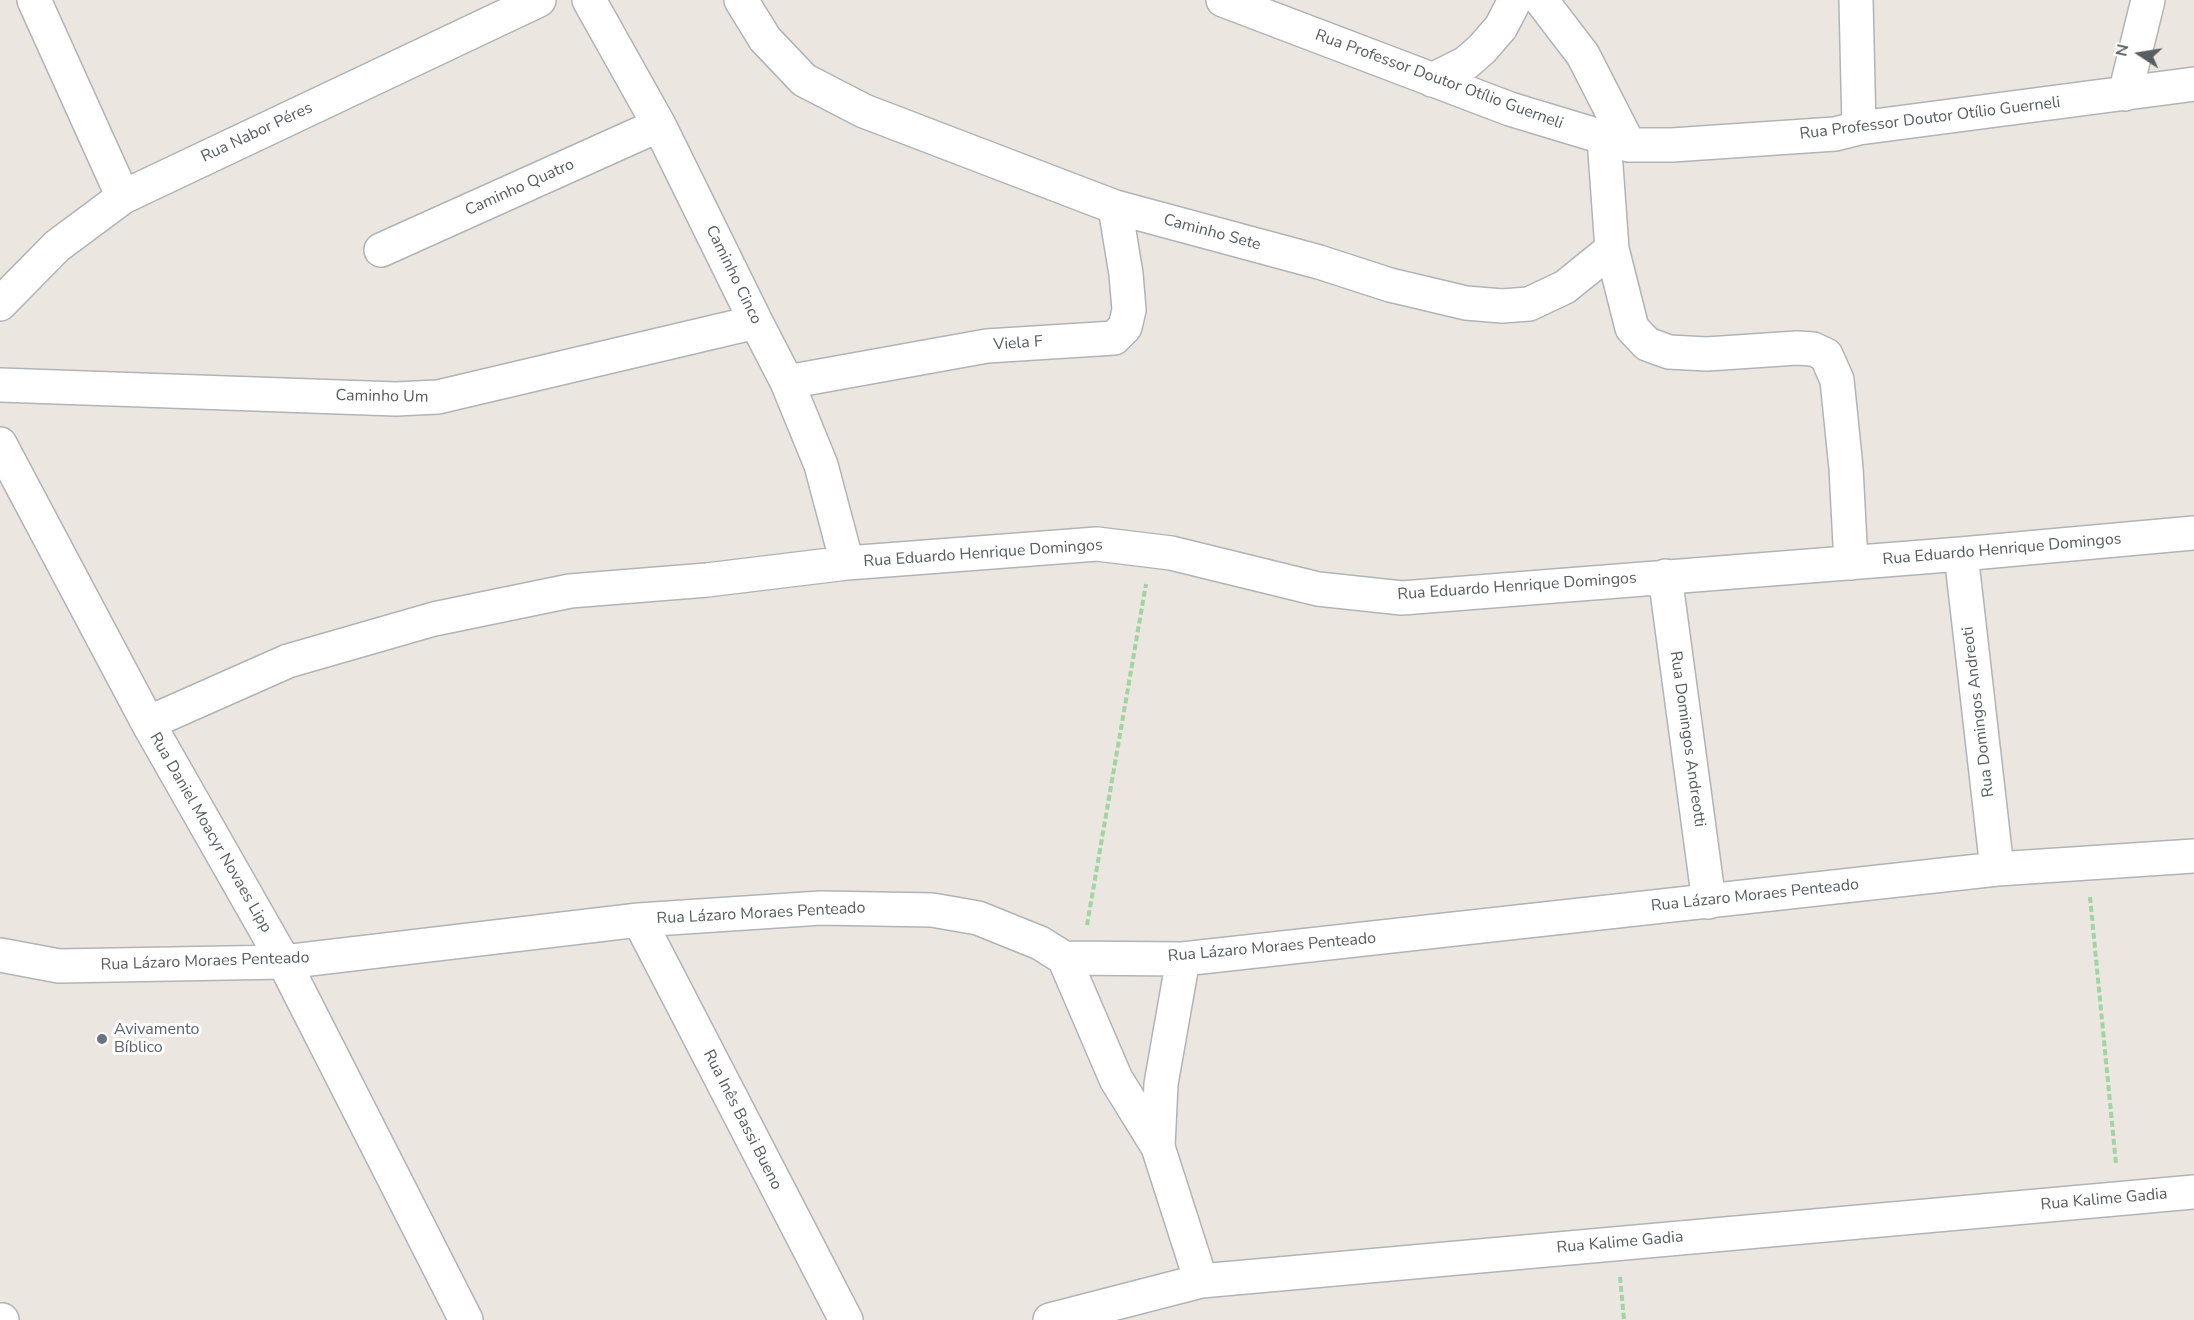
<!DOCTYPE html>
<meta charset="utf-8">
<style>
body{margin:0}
#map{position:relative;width:2194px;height:1320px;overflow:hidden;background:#ebe6df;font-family:"Nunito Sans",sans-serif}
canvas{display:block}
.north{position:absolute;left:2110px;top:24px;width:60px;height:60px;-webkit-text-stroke:4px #fff;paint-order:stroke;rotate:282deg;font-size:16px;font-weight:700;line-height:24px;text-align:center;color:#585e60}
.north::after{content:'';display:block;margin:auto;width:21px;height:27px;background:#585e60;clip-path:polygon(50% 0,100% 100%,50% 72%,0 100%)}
</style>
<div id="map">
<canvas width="2194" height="1320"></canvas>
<div class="north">N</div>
</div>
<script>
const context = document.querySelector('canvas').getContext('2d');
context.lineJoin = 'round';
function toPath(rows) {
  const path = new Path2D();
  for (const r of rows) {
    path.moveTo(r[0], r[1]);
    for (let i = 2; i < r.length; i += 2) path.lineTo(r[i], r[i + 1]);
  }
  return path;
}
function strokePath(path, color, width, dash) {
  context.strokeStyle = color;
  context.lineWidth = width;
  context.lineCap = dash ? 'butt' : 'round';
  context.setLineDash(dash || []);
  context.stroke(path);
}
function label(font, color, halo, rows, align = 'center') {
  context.font = font + ' "Nunito Sans",sans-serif';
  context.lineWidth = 6;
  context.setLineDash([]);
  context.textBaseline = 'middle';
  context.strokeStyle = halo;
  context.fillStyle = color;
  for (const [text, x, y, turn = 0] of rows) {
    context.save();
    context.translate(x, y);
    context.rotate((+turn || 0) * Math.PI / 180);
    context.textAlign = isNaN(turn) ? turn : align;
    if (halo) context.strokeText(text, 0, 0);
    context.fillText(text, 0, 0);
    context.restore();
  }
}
const street = toPath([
 [34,0,123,197],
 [589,0,659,125,756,322,787,382,821,465,847,563],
 [741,0,765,39,804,80,864,111,1115,207,1319,262,1390,285,1466,303,1502,306,1529,304,1565,287,1612,249,1604,138],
 [1223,0,1510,109,1629,145,1672,145,1835,134,1859,128,2194,84],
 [1541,0,1583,55,1629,145],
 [1856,0,1859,128],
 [1432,80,1466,63,1482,49,1501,27,1515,0],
 [2125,94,2148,0],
 [1612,249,1632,328,1647,344,1669,352,1707,354,1797,348,1813,349,1826,355,1837,380,1846,468,1851,563],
 [381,250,659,125],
 [0,304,57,246,123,197,539,0],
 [787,382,987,346,1114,338,1125,327,1129,310,1126,274,1115,207],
 [0,385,396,399,438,397,756,322],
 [0,444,148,723,284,962,466,1320],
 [1961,554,1997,869],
 [1665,576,1709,902],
 [148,723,288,661,434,619,570,591,707,580,847,563,1097,544,1171,553,1318,589,1402,598,1961,554,2194,533],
 [639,920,846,1320],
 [0,955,59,966,284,962,639,920,821,908,932,910,978,918,1040,943,1064,958,1183,959,1997,869,2194,856],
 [1064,958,1116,1079,1158,1147,1201,1281],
 [1158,1147,1161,1084,1183,959],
 [0,1320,2,1320],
 [1050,1320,1201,1281,2194,1192]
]);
strokePath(street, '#b0b4b7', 36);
strokePath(toPath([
 [2090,897,2116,1164],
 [1087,925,1146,584],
 [1620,1277,1624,1320]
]), '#a0d4a2', 4, [6, 3]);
strokePath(street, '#fff', 33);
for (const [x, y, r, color] of [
 [102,1039,6,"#6b7280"]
]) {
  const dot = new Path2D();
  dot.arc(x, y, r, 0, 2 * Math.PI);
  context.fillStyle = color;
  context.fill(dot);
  strokePath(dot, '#fff', 2);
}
label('16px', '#585e60', '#fff', [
 ["Rua Professor Doutor Otílio Guerneli",1439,80,20],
 ["Rua Professor Doutor Otílio Guerneli",1930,119,-7],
 ["Rua Nabor Péres",257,133,-25],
 ["Caminho Quatro",520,188,-24],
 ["Caminho Sete",1212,233,15],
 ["Caminho Cinco",733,275,64],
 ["Viela F",1018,344,-4],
 ["Caminho Um",382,397,1],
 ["Rua Eduardo Henrique Domingos",2002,550,-5],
 ["Rua Eduardo Henrique Domingos",983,554,-4],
 ["Rua Eduardo Henrique Domingos",1517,587,-4],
 ["Rua Domingos Andreoti",1979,712,-97],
 ["Rua Domingos Andreotti",1687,739,82],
 ["Rua Daniel Moacyr Novaes Lipp",210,833,60],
 ["Rua Lázaro Moraes Penteado",1755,896,-6],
 ["Rua Lázaro Moraes Penteado",761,914,-3],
 ["Rua Lázaro Moraes Penteado",1272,948,-5],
 ["Rua Lázaro Moraes Penteado",205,962,-2],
 ["Rua Inês Bassi Bueno",742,1120,63],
 ["Rua Kalime Gadia",2104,1200,-5],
 ["Rua Kalime Gadia",1620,1243,-5]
]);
label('16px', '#5b616d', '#fff', [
 ["Avivamento",114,1030],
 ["Bíblico",114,1048]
], 'left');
</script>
